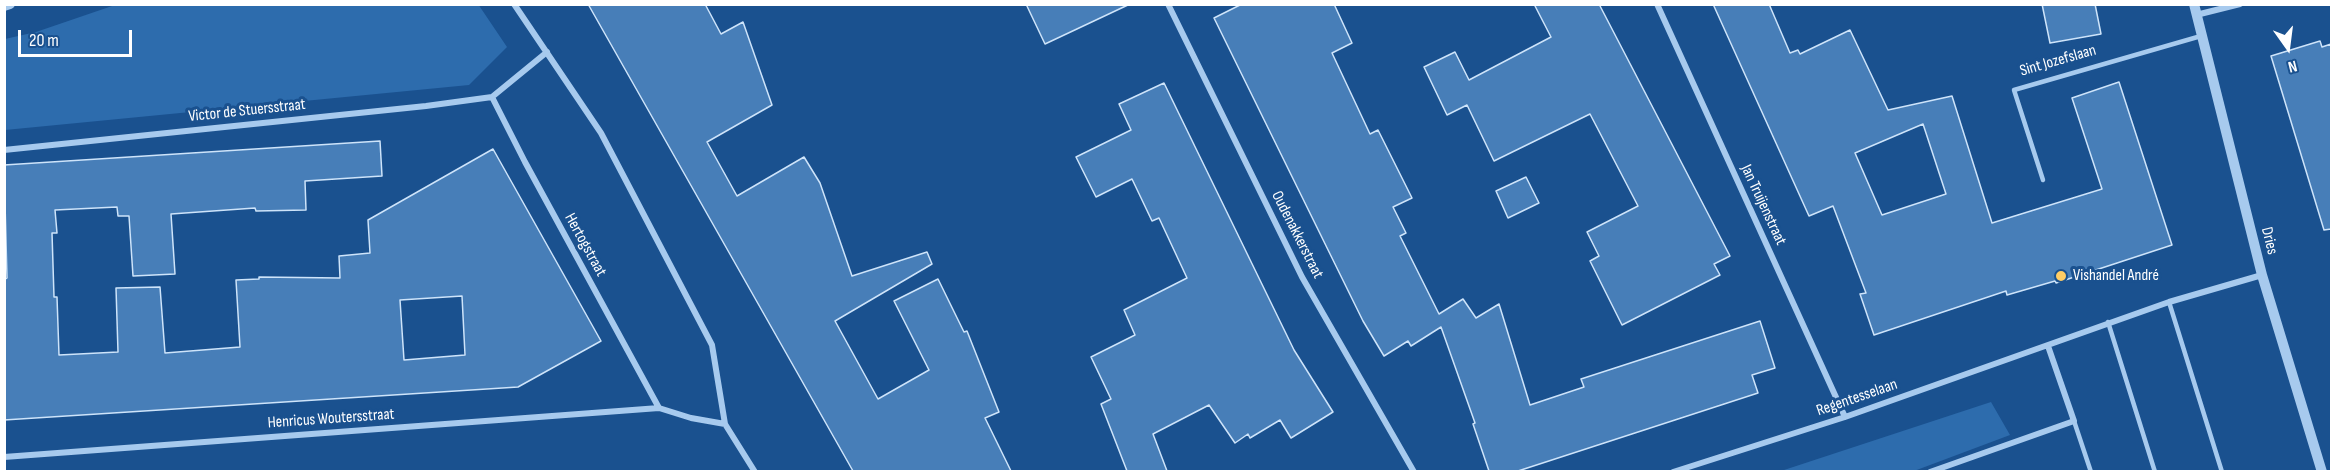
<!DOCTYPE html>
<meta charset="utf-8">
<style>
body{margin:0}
#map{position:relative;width:2336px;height:476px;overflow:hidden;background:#1a518f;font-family:"Sofia Sans Condensed",sans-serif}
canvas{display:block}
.frame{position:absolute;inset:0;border:6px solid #fff;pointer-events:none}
.north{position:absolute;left:2258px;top:18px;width:60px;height:60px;-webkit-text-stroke:4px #1a518f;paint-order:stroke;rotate:166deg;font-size:16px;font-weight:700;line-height:24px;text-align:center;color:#fff}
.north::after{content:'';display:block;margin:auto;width:21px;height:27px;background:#fff;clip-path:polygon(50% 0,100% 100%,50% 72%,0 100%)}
.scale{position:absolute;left:18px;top:30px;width:114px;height:27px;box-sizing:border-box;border:3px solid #fff;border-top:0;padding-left:8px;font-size:18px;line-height:21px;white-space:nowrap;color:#fff;-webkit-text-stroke:4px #1a518f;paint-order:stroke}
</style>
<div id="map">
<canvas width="2336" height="476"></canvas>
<div class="frame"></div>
<div class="north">N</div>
<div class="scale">20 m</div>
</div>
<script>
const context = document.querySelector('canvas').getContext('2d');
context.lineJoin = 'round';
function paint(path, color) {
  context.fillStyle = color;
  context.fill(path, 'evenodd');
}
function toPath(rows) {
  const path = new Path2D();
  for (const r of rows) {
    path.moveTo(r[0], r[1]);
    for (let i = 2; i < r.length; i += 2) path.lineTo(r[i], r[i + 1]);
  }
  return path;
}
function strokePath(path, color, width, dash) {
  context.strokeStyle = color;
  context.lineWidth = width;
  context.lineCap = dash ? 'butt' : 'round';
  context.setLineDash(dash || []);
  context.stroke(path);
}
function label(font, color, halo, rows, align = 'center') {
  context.font = font + ' "Sofia Sans Condensed",sans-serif';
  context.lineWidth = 6;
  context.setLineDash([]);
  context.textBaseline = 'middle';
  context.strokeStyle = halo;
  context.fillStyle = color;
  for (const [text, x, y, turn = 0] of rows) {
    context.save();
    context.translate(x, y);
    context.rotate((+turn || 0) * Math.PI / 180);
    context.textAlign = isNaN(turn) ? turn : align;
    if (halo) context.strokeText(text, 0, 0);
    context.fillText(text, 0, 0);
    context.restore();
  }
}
paint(toPath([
 [478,4,507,47,469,85,5,130,5,39,36,32,115,5],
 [1991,402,2010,435,1914,471,1781,471]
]), '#2d6cad');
const building = toPath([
 [588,4,705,4,721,34,743,22,772,105,707,142,737,196,804,157,820,183,852,276,927,252,932,264,835,321,878,399,929,370,894,301,938,279,964,332,967,331,999,412,985,418,1011,471,853,471,588,4],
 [1026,4,1130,4,1045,44,1026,4],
 [1242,4,1334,4,1352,43,1332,53,1370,134,1378,130,1412,198,1393,207,1406,233,1400,236,1439,314,1463,299,1476,318,1499,304,1530,405,1584,387,1581,379,1760,321,1775,368,1752,375,1758,393,1518,471,1489,471,1473,424,1475,423,1441,327,1411,346,1408,341,1384,356,1363,321,1214,18,1242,4],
 [1534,4,1599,4,1730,256,1714,264,1720,275,1622,325,1590,261,1599,256,1587,232,1638,206,1590,114,1494,161,1467,105,1447,115,1424,67,1455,52,1469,80,1551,37,1534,4],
 [1713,4,1769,4,1790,53,1798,50,1800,54,1850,30,1888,110,1952,96,1992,223,2102,189,2072,98,2119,82,2172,245,2056,283,2055,281,2007,295,2006,291,1874,335,1860,294,1866,293,1833,206,1809,216,1713,4],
 [1923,124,1946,194,1882,215,1855,153,1923,124],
 [2042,4,2095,4,2101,34,2050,43,2042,4],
 [2320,41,2322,47,2331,44,2331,229,2324,230,2271,56,2320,41],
 [1164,83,1294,350,1333,412,1291,438,1280,420,1250,438,1248,434,1235,443,1209,405,1153,434,1167,471,1127,471,1101,404,1111,399,1091,357,1135,335,1124,310,1187,278,1159,218,1152,221,1132,179,1096,197,1076,157,1131,130,1119,104,1164,83],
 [380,141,382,176,305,181,306,210,256,211,255,208,171,214,175,274,133,276,129,216,118,216,117,207,55,210,57,233,52,233,54,297,57,297,59,355,118,352,116,288,160,287,165,353,240,347,236,280,259,279,259,277,340,278,339,256,370,253,368,220,493,149,601,341,518,387,4,420,4,280,7,278,4,165,380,141],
 [462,296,465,355,404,360,400,300,462,296],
 [1526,177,1539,203,1508,218,1496,191,1526,177]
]);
paint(building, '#477eb8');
strokePath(building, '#cee4fa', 1.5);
strokePath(toPath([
 [2043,180,2014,90,2201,36],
 [2169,302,2222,472],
 [2108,322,2155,472],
 [2074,421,2091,472]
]), '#a7caee', 4.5);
strokePath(toPath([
 [514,4,601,133,712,345,725,424,755,472],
 [1168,4,1302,277,1414,472],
 [1657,4,1845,417],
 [2196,15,2240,4],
 [547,52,492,97,525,162,659,408],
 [4,150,426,106,492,97],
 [4,457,659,408,691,418,725,424],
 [1673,472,1845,417,2169,302,2262,275],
 [1930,472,2074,421,2048,346]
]), '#a7caee', 6);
strokePath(toPath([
 [2194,4,2262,275,2322,472],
 [4,6,10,4]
]), '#a7caee', 10);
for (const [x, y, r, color] of [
 [2061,276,6,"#ffcd65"]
]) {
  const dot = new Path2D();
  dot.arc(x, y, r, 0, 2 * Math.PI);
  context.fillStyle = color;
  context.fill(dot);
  strokePath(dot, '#1a518f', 2);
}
label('16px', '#fff', '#1a518f', [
 ["Sint Jozefslaan",2058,61,-16],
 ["Victor de Stuersstraat",247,111,-6],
 ["Jan Truijenstraat",1763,205,65],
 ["Oudenakkerstraat",1297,235,63],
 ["Dries",2269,241,76],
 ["Hertogstraat",585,245,61],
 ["Regentesselaan",1857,398,-19],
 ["Henricus Woutersstraat",331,419,-4]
]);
label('16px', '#fff', '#1a518f', [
 ["Vishandel André",2073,276]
], 'left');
</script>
